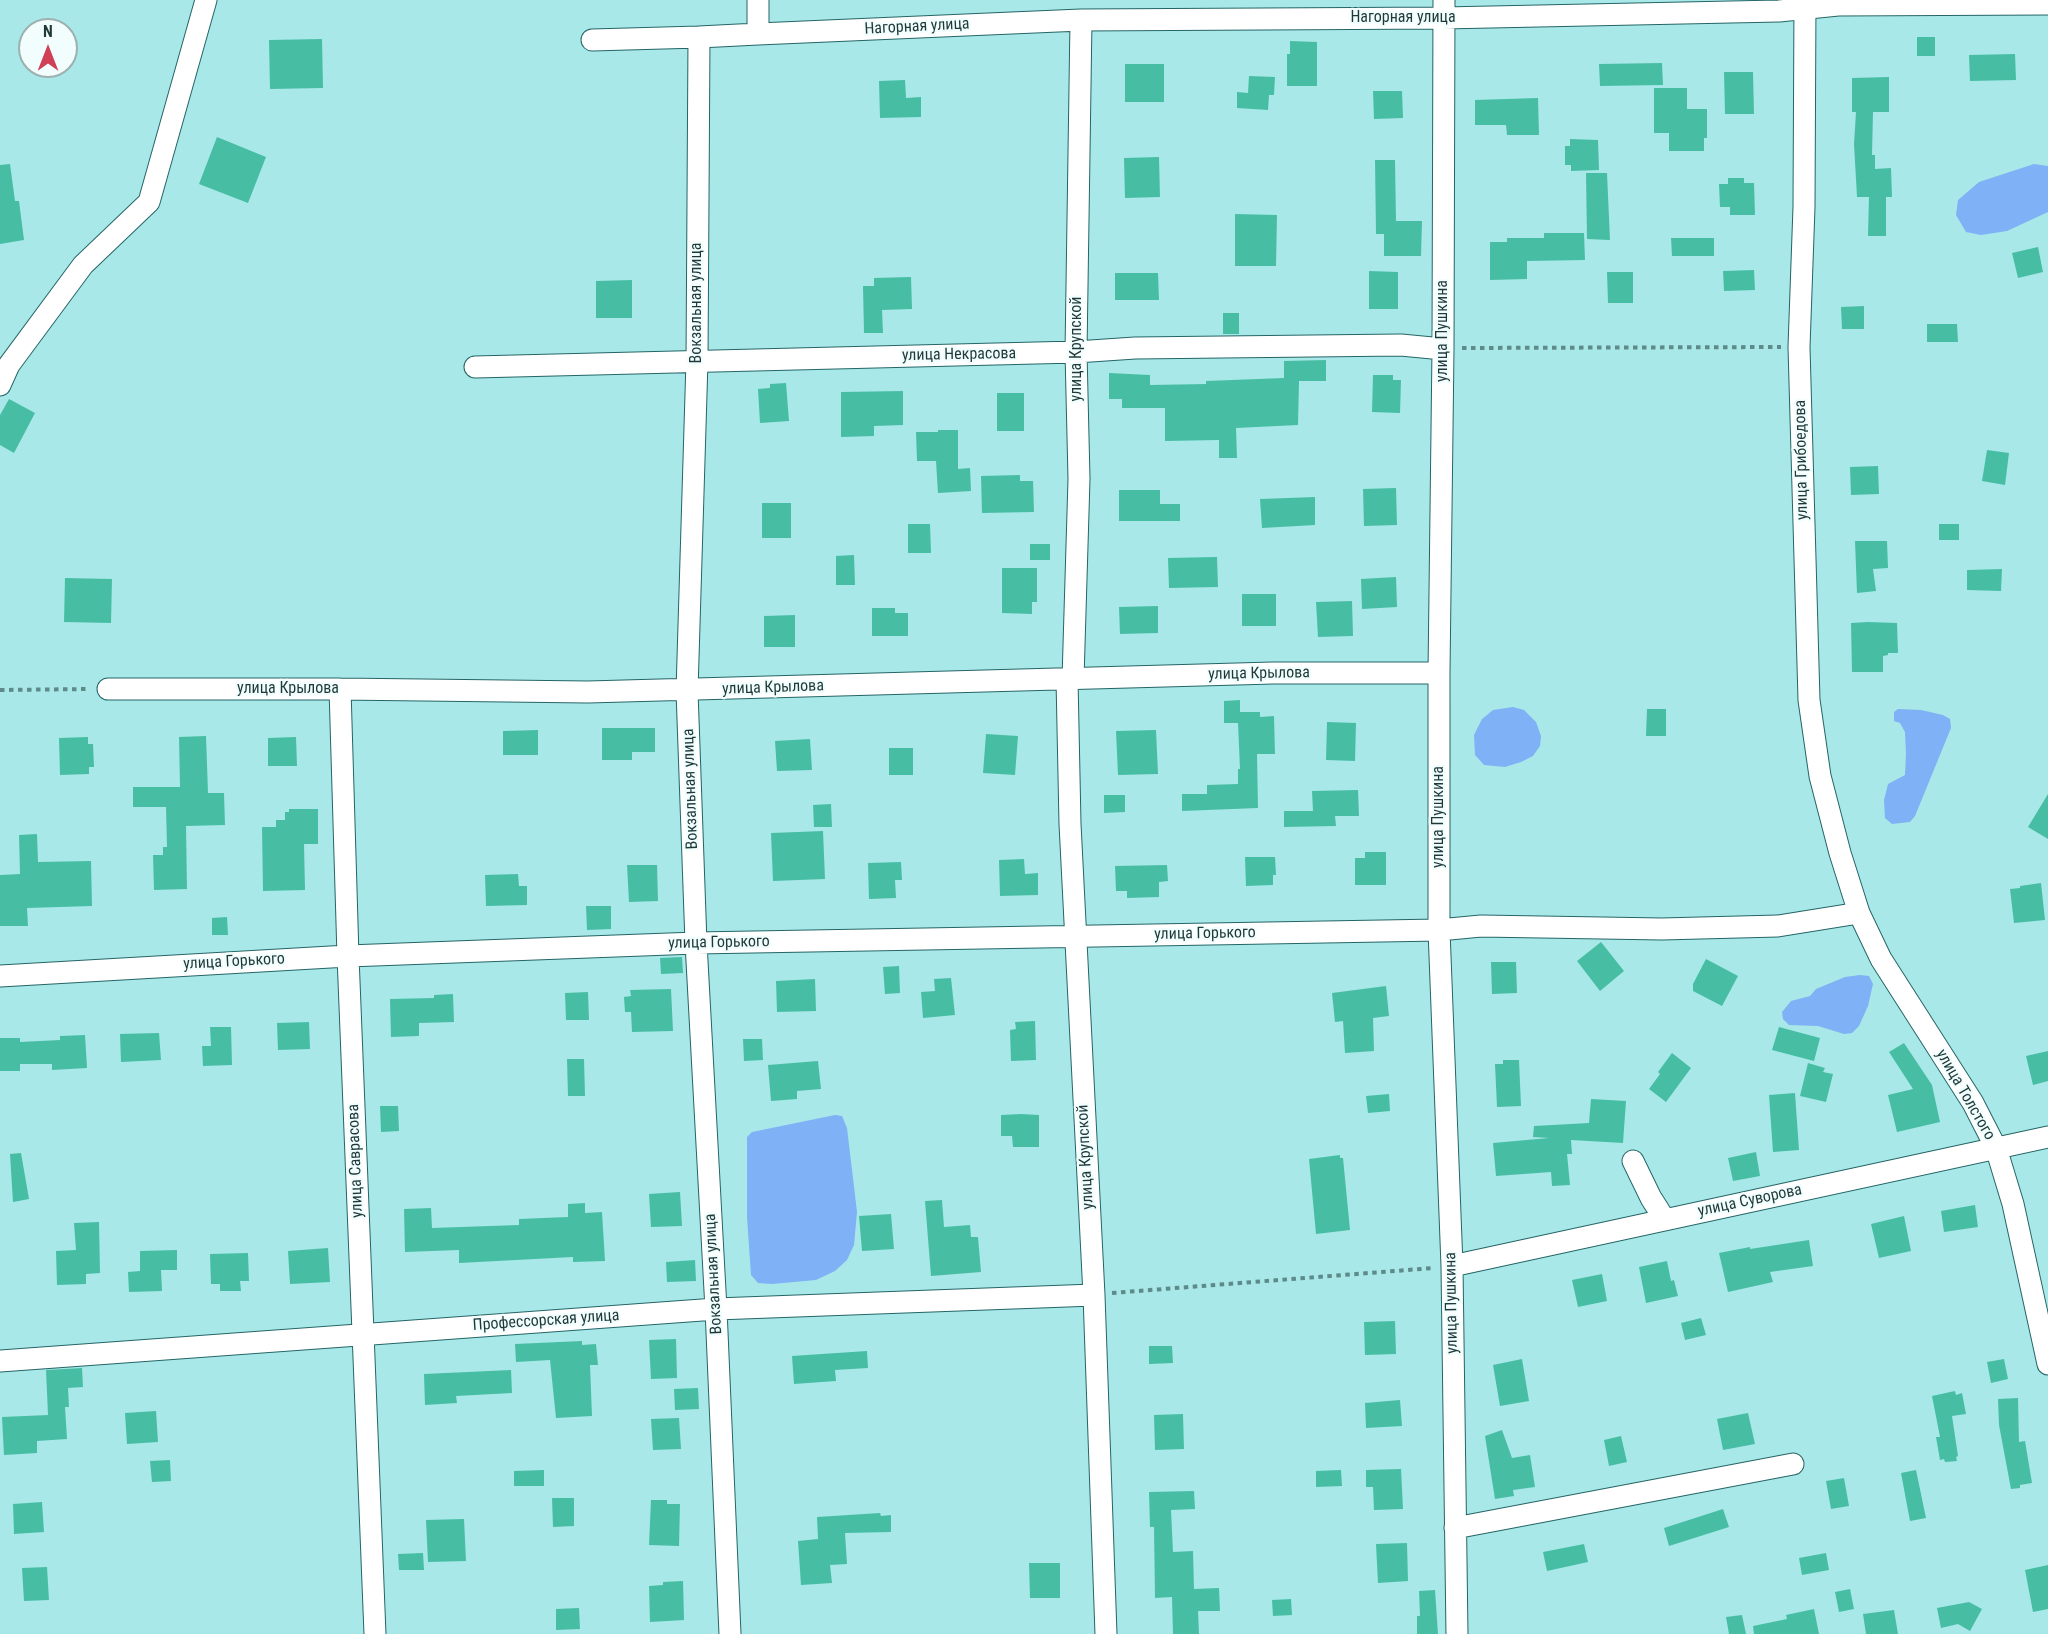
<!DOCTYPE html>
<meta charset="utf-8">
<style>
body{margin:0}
#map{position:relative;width:2048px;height:1634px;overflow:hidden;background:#a8e8e8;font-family:"Roboto Condensed",sans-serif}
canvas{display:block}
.north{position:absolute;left:18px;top:18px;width:60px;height:60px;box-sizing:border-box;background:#f2fefe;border:2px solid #9eafaf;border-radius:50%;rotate:0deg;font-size:16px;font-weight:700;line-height:24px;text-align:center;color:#1f3939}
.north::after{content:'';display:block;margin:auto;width:21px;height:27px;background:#d04056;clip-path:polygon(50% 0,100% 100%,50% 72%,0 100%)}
</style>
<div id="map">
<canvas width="2048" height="1634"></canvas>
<div class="north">N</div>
</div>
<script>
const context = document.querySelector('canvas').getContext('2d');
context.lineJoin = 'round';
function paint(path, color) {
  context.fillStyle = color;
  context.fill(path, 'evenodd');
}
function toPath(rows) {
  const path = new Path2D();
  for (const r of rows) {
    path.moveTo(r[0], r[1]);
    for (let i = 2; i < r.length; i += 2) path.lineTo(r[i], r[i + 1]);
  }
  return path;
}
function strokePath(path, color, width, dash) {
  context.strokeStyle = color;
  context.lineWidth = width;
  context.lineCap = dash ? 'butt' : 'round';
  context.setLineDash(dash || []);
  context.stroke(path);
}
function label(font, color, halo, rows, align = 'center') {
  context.font = font + ' "Roboto Condensed",sans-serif';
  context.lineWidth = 4.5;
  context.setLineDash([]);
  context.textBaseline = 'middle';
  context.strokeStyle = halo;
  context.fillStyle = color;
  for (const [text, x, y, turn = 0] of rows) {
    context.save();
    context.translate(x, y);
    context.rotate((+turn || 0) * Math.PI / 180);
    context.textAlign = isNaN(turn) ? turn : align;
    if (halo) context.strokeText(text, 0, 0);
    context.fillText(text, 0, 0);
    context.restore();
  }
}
paint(toPath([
 [2034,164,2048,166,2048,212,2007,231,1981,235,1966,232,1956,215,1958,200,1979,182],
 [1513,707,1524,710,1536,722,1541,736,1540,746,1533,756,1521,762,1505,767,1484,765,1475,755,1474,735,1482,719,1493,710],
 [1898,709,1921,710,1943,715,1950,719,1951,728,1915,816,1910,822,1892,824,1885,818,1884,800,1888,784,1905,775,1906,754,1905,732,1900,723,1894,721,1894,712],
 [1860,975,1869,976,1873,984,1868,1006,1859,1026,1852,1033,1844,1034,1818,1026,1789,1025,1783,1019,1782,1012,1791,1001,1810,996,1816,989,1845,977],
 [835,1115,842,1116,847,1128,857,1212,854,1245,847,1260,835,1271,816,1280,772,1284,758,1283,751,1275,747,1217,747,1137,752,1132]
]), '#7eb1f5');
paint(toPath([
 [1917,37,1935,37,1935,56,1917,56],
 [322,39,323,88,270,89,269,40],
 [1290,41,1317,42,1317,86,1287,86,1287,54,1290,54],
 [2015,54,2016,80,1970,81,1969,55],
 [1662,63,1663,85,1600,86,1599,64],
 [1125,64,1164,64,1164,102,1125,102],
 [1724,72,1753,72,1754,114,1725,114],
 [1249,76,1275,77,1274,95,1269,95,1268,110,1237,108,1237,92,1248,93],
 [1889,77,1889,112,1873,112,1872,155,1875,155,1875,169,1891,168,1892,197,1886,197,1886,236,1868,236,1869,197,1857,197,1854,144,1856,112,1852,112,1852,78],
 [905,80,906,98,921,97,921,117,880,118,879,81],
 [1654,88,1687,88,1687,109,1707,109,1707,138,1704,138,1704,151,1669,151,1669,133,1654,133],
 [1373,91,1402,91,1403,118,1374,119],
 [1538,98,1539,135,1507,135,1506,125,1475,125,1475,100],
 [217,137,266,157,248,203,199,184],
 [1570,139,1598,140,1599,170,1571,171,1571,165,1565,165,1565,146,1570,146],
 [1159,157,1160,197,1125,198,1124,158],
 [1375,160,1395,160,1396,221,1422,221,1421,256,1384,256,1384,234,1376,234],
 [10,164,15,201,19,201,24,240,0,244,0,165],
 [1586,173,1607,173,1610,240,1587,239],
 [1728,178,1744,178,1744,183,1754,183,1755,215,1730,215,1730,207,1720,207,1719,184,1728,184],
 [1235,214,1277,215,1276,266,1235,266],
 [1544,233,1584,233,1585,260,1527,261,1527,279,1490,280,1490,242,1507,242,1507,238,1544,238],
 [1671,238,1714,238,1714,256,1672,256],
 [2038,247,2043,272,2018,278,2012,253],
 [1754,270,1755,290,1724,291,1723,271],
 [1369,271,1398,272,1398,309,1369,309],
 [1607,272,1633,272,1633,303,1608,303],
 [1115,273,1158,273,1159,300,1115,300],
 [911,277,912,309,882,310,883,333,864,333,863,286,874,286,874,278],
 [632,280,632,318,596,318,596,281],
 [1864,306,1864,329,1842,329,1841,307],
 [1223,313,1239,313,1239,334,1223,334],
 [1927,324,1957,324,1958,342,1927,342],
 [1326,360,1326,381,1299,381,1298,425,1236,428,1237,458,1219,458,1219,440,1165,441,1165,408,1122,408,1122,399,1109,399,1109,373,1150,375,1150,385,1206,384,1206,381,1284,378,1284,361],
 [1373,375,1393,375,1393,380,1401,380,1400,413,1372,412],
 [786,383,789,421,760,423,758,389,770,388,770,384],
 [903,391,903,425,874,426,874,436,841,437,841,392],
 [997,393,1024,393,1024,431,997,431],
 [9,399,35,413,14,453,0,445,0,415],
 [938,430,958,430,958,469,970,468,971,491,938,493,936,461,917,461,916,432,938,432],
 [1987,450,2009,453,2005,485,1982,481],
 [1878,466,1879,494,1851,495,1850,467],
 [1020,475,1020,481,1033,481,1034,512,982,513,981,476],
 [1396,488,1397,525,1364,526,1363,489],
 [1119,490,1160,490,1160,504,1180,504,1180,521,1119,521],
 [1315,497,1315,525,1262,528,1260,499],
 [762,503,791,503,791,538,762,538],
 [908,524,930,524,931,553,908,553],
 [1939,524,1959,524,1959,540,1939,540],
 [1855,541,1887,541,1888,568,1873,569,1876,591,1857,593],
 [1030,544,1050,544,1050,560,1030,560],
 [854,555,855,585,836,585,836,556],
 [1217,557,1218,587,1169,588,1168,558],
 [1002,568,1037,568,1037,602,1032,602,1032,614,1002,613],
 [2002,569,2001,591,1967,590,1967,570],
 [1396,577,1397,607,1362,609,1361,579],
 [65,578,112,579,111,623,64,622],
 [1242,594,1276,594,1276,626,1242,626],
 [1352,601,1353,636,1318,637,1316,602],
 [1158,606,1158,633,1120,634,1119,607],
 [872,608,895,608,895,613,908,613,908,636,872,636],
 [795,615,795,647,764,647,764,616],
 [1868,622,1897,623,1898,653,1888,653,1888,655,1883,656,1883,672,1852,672,1851,623],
 [1240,700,1240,712,1260,712,1260,717,1274,716,1275,754,1257,754,1258,808,1182,811,1182,794,1207,794,1207,785,1238,784,1238,769,1240,769,1238,723,1224,723,1224,701],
 [1647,709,1666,709,1666,736,1646,736],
 [1327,722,1356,723,1355,761,1326,760],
 [602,728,655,728,655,752,632,752,632,760,602,760],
 [538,730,538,755,503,755,503,731],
 [1156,730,1158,774,1118,775,1116,731],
 [986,734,1018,736,1015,775,983,773],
 [206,736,208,793,224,793,225,825,186,826,187,889,154,890,153,855,163,855,163,847,167,847,166,807,133,807,133,787,180,787,179,737],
 [88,737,88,744,93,744,94,767,89,767,89,774,60,775,59,738],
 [296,737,297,766,268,766,268,738],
 [810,739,812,770,777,771,775,741],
 [889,748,913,748,913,775,889,775],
 [1358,790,1359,816,1335,816,1336,826,1284,827,1284,811,1313,811,1312,791],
 [2048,794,2048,839,2028,827],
 [1104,795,1125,795,1125,812,1104,813],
 [831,804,832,827,814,827,813,805],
 [289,809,318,809,318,844,304,844,305,890,263,891,262,827,276,827,276,820,285,820,285,812,289,812],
 [823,831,825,879,773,881,771,833],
 [37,834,38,862,91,861,92,906,27,908,28,926,0,926,0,875,20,874,19,835],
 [1365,852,1386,852,1386,885,1355,885,1355,858,1365,858],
 [1245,857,1275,857,1276,875,1273,875,1273,885,1246,886],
 [1024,859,1025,874,1038,873,1038,895,1000,896,999,860],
 [901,862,902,880,895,880,896,898,869,899,868,863],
 [627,865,657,865,658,901,629,902],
 [1167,865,1168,881,1159,882,1159,897,1127,898,1127,891,1116,891,1115,866],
 [518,874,519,886,527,886,527,905,486,906,485,875],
 [2041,883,2045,920,2014,923,2010,889,2020,888,2020,886],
 [586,906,611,906,611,929,587,930],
 [227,917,228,935,212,935,212,918],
 [1601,942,1624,971,1600,991,1577,961],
 [682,957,683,973,661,974,660,958],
 [1706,959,1738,976,1722,1006,1693,991,1693,984],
 [1491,962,1516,962,1517,993,1492,994],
 [899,966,900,993,885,994,883,967],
 [951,978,955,1015,923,1018,921,992,935,991,934,979],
 [815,979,816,1011,777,1012,776,981],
 [1386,986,1389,1016,1373,1018,1374,1051,1345,1053,1343,1021,1335,1022,1332,993],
 [671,989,673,1031,632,1032,631,1012,625,1012,624,997,631,996,630,990],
 [588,992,589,1020,566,1020,565,993],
 [453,994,454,1022,419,1023,419,1036,391,1037,390,999,434,998,434,995],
 [1035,1021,1036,1060,1011,1061,1010,1030,1016,1029,1015,1022],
 [309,1022,310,1049,278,1050,277,1023],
 [210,1027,231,1027,232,1065,203,1066,202,1046,211,1046],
 [1779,1027,1820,1038,1814,1061,1772,1050],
 [159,1033,161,1060,121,1062,120,1034],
 [85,1035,87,1068,52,1070,52,1064,20,1064,20,1071,0,1071,0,1038,20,1038,20,1042,60,1040,60,1036],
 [743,1039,762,1039,763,1060,744,1061],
 [1904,1043,1932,1085,1940,1122,1897,1132,1888,1095,1913,1089,1889,1052],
 [2048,1051,2048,1081,2033,1085,2026,1056],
 [1672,1053,1691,1068,1666,1102,1649,1089,1660,1074,1658,1072],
 [567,1059,584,1059,585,1096,568,1096],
 [1503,1060,1519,1060,1521,1106,1497,1107,1495,1064,1503,1064],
 [818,1061,821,1089,797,1091,797,1099,771,1101,768,1065],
 [1808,1063,1825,1068,1823,1072,1833,1074,1826,1102,1800,1096],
 [1795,1093,1799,1150,1773,1152,1769,1095],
 [1389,1094,1390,1111,1368,1113,1366,1096],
 [1591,1099,1626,1101,1623,1143,1571,1140,1572,1154,1567,1154,1570,1185,1552,1186,1551,1172,1496,1176,1493,1143,1549,1138,1533,1137,1534,1126,1589,1123],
 [380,1106,398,1106,399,1131,381,1132],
 [1021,1114,1039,1115,1039,1147,1013,1147,1012,1136,1001,1136,1001,1115],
 [1756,1152,1760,1176,1733,1181,1728,1158],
 [21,1153,29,1199,13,1202,10,1154],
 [1340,1155,1340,1158,1343,1158,1350,1230,1316,1234,1309,1159],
 [680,1192,682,1226,651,1227,649,1194],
 [942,1200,944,1227,970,1225,971,1237,978,1237,981,1272,931,1276,925,1201],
 [585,1203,585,1213,602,1212,605,1261,573,1262,573,1257,459,1263,459,1250,405,1252,404,1209,431,1208,432,1228,519,1225,519,1219,568,1217,568,1204],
 [1975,1205,1978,1227,1944,1232,1941,1211],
 [891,1214,894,1249,862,1251,859,1216],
 [1904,1216,1911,1251,1879,1258,1871,1224],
 [99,1222,100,1273,86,1274,86,1284,57,1285,56,1251,76,1250,74,1223],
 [1809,1240,1813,1266,1770,1272,1773,1282,1728,1292,1719,1253,1750,1247,1750,1249],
 [328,1248,330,1282,290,1284,288,1251],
 [177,1250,177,1270,161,1270,162,1291,129,1292,128,1272,140,1271,140,1251],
 [248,1253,249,1281,240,1281,241,1291,220,1291,220,1284,211,1284,210,1254],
 [695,1260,696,1281,667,1282,666,1262],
 [1667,1261,1671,1281,1674,1280,1678,1296,1646,1303,1639,1267],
 [1602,1274,1607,1301,1578,1307,1572,1280],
 [1701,1318,1706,1335,1685,1340,1681,1323],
 [1395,1321,1396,1354,1365,1355,1364,1322],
 [676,1339,677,1378,651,1379,649,1340],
 [582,1341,582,1345,596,1344,598,1365,590,1365,592,1416,556,1418,550,1360,516,1362,515,1344],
 [1149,1346,1172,1346,1173,1363,1149,1364],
 [867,1351,868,1368,835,1370,836,1381,794,1384,792,1356],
 [1522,1359,1529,1401,1500,1406,1493,1365],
 [2004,1359,2008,1379,1991,1383,1987,1362],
 [82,1368,83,1387,68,1388,69,1407,65,1407,67,1439,37,1441,37,1453,4,1455,2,1417,48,1415,46,1370],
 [511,1370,512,1393,456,1396,457,1403,425,1405,424,1374],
 [698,1388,699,1409,675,1410,674,1389],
 [1955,1391,1956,1395,1962,1393,1966,1414,1952,1416,1958,1456,1956,1457,1957,1461,1945,1462,1944,1459,1940,1460,1936,1437,1940,1437,1932,1396],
 [2018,1398,2019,1442,2025,1441,2032,1483,2020,1485,2020,1488,2011,1489,1999,1425,1998,1399],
 [1400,1400,1402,1426,1366,1428,1365,1403],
 [156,1411,158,1442,127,1444,125,1413],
 [1748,1413,1755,1444,1723,1450,1717,1419],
 [1183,1414,1184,1449,1155,1450,1154,1415],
 [679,1418,681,1449,653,1450,651,1419],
 [1502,1430,1512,1458,1530,1455,1535,1487,1513,1490,1514,1496,1495,1499,1485,1436],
 [1621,1436,1627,1462,1609,1466,1604,1440],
 [170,1460,171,1481,152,1482,150,1461],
 [1401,1469,1403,1509,1374,1510,1373,1487,1366,1487,1366,1470],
 [544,1470,544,1486,514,1486,514,1471],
 [1341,1470,1342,1486,1316,1487,1316,1471],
 [1916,1470,1926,1518,1910,1521,1901,1473],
 [1844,1478,1849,1506,1831,1509,1826,1481],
 [1194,1491,1195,1509,1171,1510,1173,1552,1193,1551,1194,1589,1219,1588,1220,1611,1198,1611,1199,1634,1173,1634,1172,1597,1155,1598,1154,1527,1150,1527,1149,1492],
 [552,1498,574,1498,574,1526,553,1527],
 [651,1500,667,1500,667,1504,680,1504,679,1546,649,1545],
 [42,1502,44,1532,14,1534,13,1504],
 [1723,1509,1729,1527,1669,1546,1664,1528],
 [880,1513,881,1516,891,1515,891,1532,845,1533,847,1564,830,1565,832,1583,801,1585,798,1541,818,1539,817,1517],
 [464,1519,466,1561,428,1562,426,1520],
 [1407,1543,1408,1581,1378,1583,1376,1544],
 [1584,1544,1588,1562,1547,1571,1543,1552],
 [423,1553,424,1570,399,1570,398,1554],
 [1826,1553,1829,1570,1802,1575,1799,1558],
 [1029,1563,1060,1563,1060,1598,1030,1598],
 [2048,1565,2048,1609,2033,1612,2025,1570],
 [47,1567,49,1600,24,1601,22,1568],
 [683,1581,684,1620,650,1622,649,1586,663,1585,663,1582],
 [1850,1589,1854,1609,1839,1612,1835,1592],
 [1435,1590,1438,1634,1417,1634,1417,1616,1420,1616,1419,1591],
 [1291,1599,1292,1615,1273,1616,1272,1600],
 [1969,1602,1982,1609,1970,1631,1958,1624,1941,1628,1937,1608],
 [579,1608,580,1629,556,1630,556,1609],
 [1814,1609,1819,1634,1754,1634,1753,1626,1787,1619,1786,1615],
 [1894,1610,1898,1634,1866,1634,1863,1614],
 [1742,1615,1746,1634,1729,1634,1726,1617]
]), '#47bea4');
const minor = toPath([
 [1444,0,1443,349,1439,673,1439,930,1452,1266,1457,1634],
 [1805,0,1804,207,1799,347,1809,700,1820,776,1840,853,1859,913,1881,959,1973,1103,1996,1148,2013,1204,2048,1364],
 [758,34,1081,20,1443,18,1779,11,1838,5,2048,4],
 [592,40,699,37],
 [475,367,1076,352,1135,348,1401,345,1443,349],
 [0,385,9,365,83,265,149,202,206,0],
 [1067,679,1070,824,1094,1295,1106,1634],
 [1073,679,1079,479,1076,352,1081,20],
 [108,689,340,689,588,692,1273,673,1439,673],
 [340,689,348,956,375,1634],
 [0,976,348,956,696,943,1439,930,1481,926,1662,929,1778,926,1859,913],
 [1633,1161,1651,1198,1665,1220],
 [1452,1266,2048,1137],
 [0,1361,716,1309,1094,1295],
 [1455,1528,1793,1464],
 [730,1634,716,1309,696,943,687,691,697,361,699,37,758,34,758,0]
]);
strokePath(minor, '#256566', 23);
strokePath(toPath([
 [1462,348,1781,347],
 [0,690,89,689],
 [1112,1293,1433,1268]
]), '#5e8a8a', 4, [4.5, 4.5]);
strokePath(minor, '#fff', 21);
label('16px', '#1f3939', '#f2fefe', [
 ["Нагорная улица",1403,18],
 ["Нагорная улица",917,27,-3],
 ["Вокзальная улица",697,303,-90],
 ["улица Пушкина",1443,331,-90],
 ["улица Крупской",1077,349,-90],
 ["улица Некрасова",959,355,-1],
 ["улица Грибоедова",1802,460,-91],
 ["улица Крылова",1259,674,-1],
 ["улица Крылова",773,688,-2],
 ["улица Крылова",288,689],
 ["Вокзальная улица",691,789,-92],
 ["улица Пушкина",1439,817,-90],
 ["улица Горького",1205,934,-1],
 ["улица Горького",719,943,-1],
 ["улица Горького",234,962,-3],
 ["улица Толстого",1965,1095,60],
 ["улица Крупской",1086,1157,-93],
 ["улица Саврасова",356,1161,-92],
 ["улица Суворова",1750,1201,-12],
 ["Вокзальная улица",714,1274,-93],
 ["улица Пушкина",1452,1303,-91],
 ["Профессорская улица",546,1321,-4]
]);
</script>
